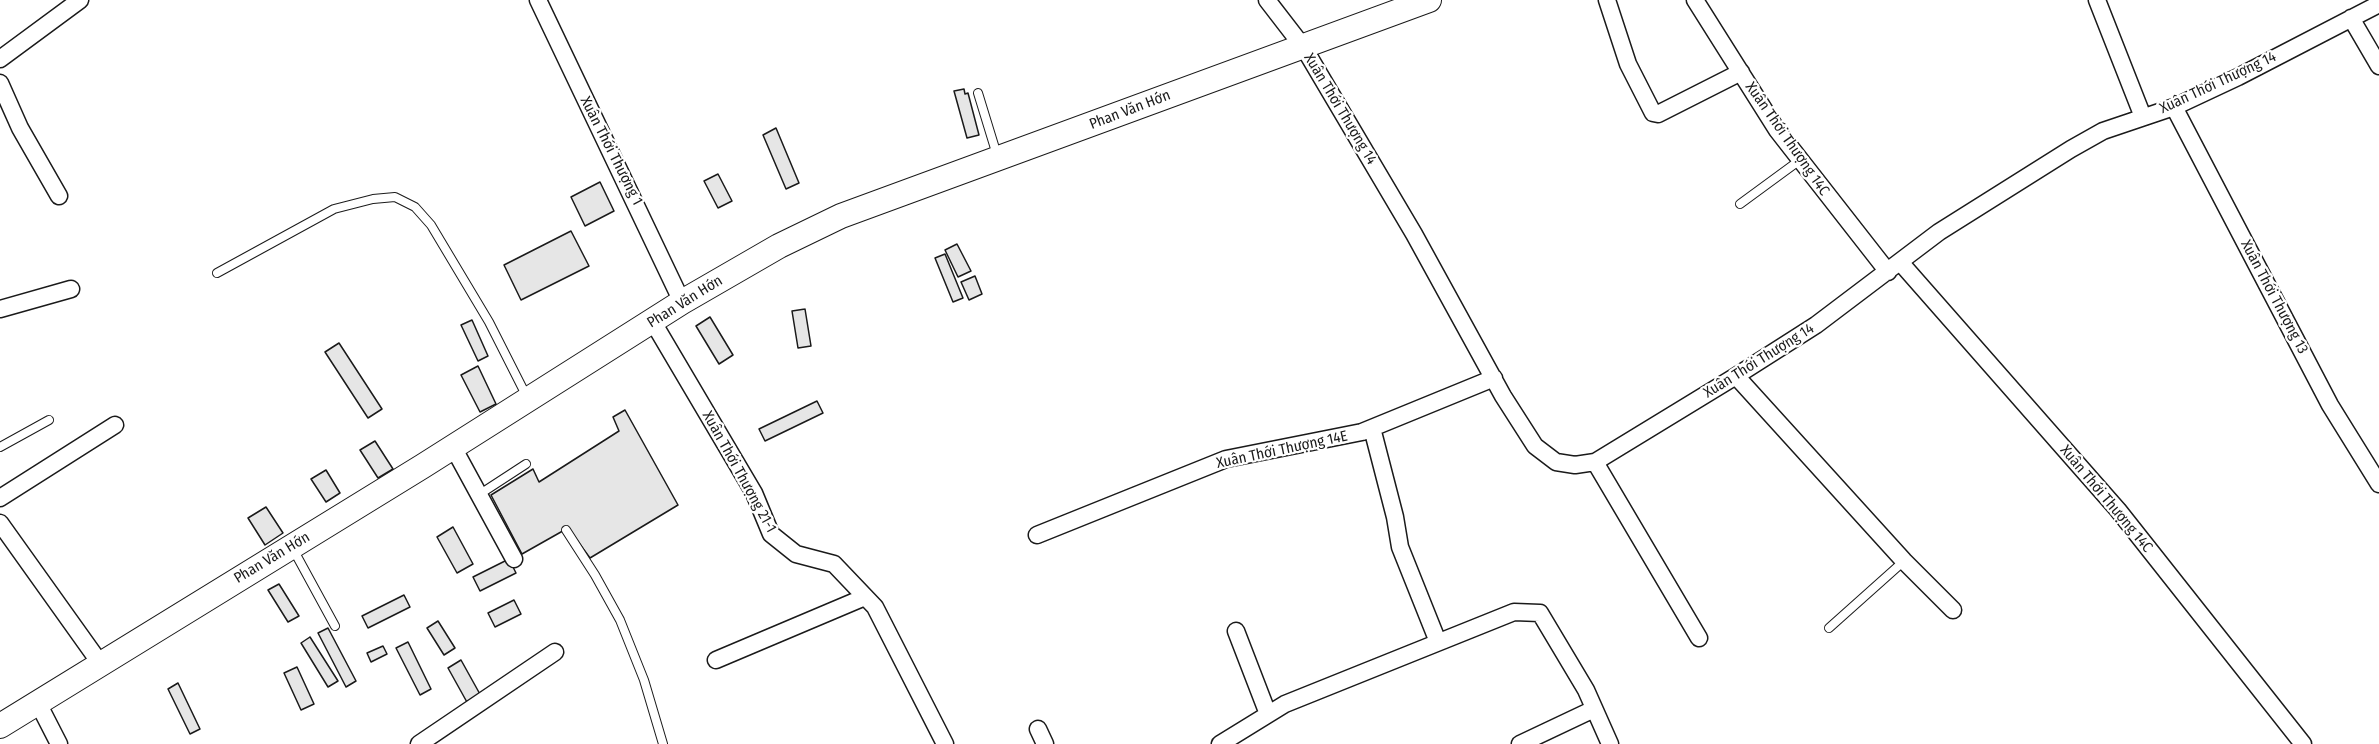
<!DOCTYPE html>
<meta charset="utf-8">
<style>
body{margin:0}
canvas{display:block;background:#fff}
</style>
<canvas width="2379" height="744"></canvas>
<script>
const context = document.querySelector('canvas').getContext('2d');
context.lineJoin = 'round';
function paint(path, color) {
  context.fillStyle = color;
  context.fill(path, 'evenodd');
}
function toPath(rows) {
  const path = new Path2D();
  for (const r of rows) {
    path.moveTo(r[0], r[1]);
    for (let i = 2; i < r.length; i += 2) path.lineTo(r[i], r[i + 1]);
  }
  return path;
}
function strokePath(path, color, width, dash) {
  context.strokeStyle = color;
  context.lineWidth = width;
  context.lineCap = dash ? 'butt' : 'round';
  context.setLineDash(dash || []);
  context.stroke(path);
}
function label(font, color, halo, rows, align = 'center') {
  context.font = font + ' "Fira Sans Condensed",sans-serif';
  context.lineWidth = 4.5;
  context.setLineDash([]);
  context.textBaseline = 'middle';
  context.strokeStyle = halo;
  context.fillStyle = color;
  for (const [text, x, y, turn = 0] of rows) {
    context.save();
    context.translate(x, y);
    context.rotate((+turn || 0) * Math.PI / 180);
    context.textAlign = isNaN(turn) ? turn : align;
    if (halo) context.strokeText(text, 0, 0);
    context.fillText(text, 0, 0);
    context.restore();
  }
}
const building = toPath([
 [964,89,965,94,968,93,979,135,967,138,954,91,964,89],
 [776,128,799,183,786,189,763,135,776,128],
 [718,174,732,201,718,208,704,181,718,174],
 [600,182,614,211,585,226,571,197,600,182],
 [571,231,589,266,521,300,504,265,571,231],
 [957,244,971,271,958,277,945,250,957,244],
 [945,254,963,298,953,302,935,258,945,254],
 [975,276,982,294,969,300,961,282,975,276],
 [805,309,811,346,798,348,792,311,805,309],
 [710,317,733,355,719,364,696,326,710,317],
 [472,320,488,356,478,361,461,325,472,320],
 [339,343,382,409,368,418,325,352,339,343],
 [478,366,496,404,480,412,461,375,478,366],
 [817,401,823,413,765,441,759,429,817,401],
 [625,410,678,505,590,558,568,528,522,554,491,495,533,469,539,482,619,431,613,417,625,410],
 [375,441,393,469,378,478,360,450,375,441],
 [326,470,340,493,326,502,311,479,326,470],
 [266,507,283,533,265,545,248,518,266,507],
 [453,527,473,564,457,573,437,537,453,527],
 [509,559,516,573,480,591,473,577,509,559],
 [279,584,299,616,288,622,268,590,279,584],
 [404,595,410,607,368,628,362,616,404,595],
 [514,600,521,614,495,627,488,613,514,600],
 [438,621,455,648,444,655,427,628,438,621],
 [328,628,356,681,346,687,318,633,328,628],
 [310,637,338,681,328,687,301,643,310,637],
 [408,642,431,689,420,695,396,648,408,642],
 [383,646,387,654,371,662,367,653,383,646],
 [461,660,481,696,468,704,448,668,461,660],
 [297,667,314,704,301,710,284,673,297,667],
 [178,683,200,729,190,734,168,689,178,683]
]);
paint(building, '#e6e6e6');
strokePath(building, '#1a1a1a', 1.5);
const service = toPath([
 [978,93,997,155],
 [1740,204,1800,160],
 [217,273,334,209,373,199,395,197,415,207,431,225,489,322,528,399],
 [0,447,49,420],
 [480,494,526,464],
 [566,530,595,575,620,620,644,680,663,744],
 [293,549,335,626],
 [1829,628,1904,561]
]);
const minor = toPath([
 [538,0,682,302],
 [1267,0,1304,48,1414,234,1503,396,1535,446,1556,462,1575,465,1595,462,1736,376,1816,325,1939,232,2071,149,2103,131,2174,107,2238,77,2379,4],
 [1607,0,1628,64,1653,113,1658,114,1741,72],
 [1695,0,1777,130,1888,272],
 [2097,0,2143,117],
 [2351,18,2379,66],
 [0,59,80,0],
 [0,83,20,128,59,196],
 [2174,107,2330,405,2379,484],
 [1900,262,2118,510,2303,744],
 [0,309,71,289],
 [653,322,754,493,771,534,796,554,834,564,875,607,945,744],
 [1736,376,1904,561,1953,610],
 [1372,428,1395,517,1400,547,1438,642],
 [453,447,514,559],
 [1595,462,1699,638],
 [0,498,115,425],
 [0,523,100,663],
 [1037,535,1226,459,1362,432,1494,378],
 [1236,631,1268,714],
 [716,660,865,597],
 [38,703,59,744],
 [1038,729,1045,744],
 [419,744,555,652],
 [1220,744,1285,704,1514,612,1540,613,1586,690,1610,744],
 [1520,744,1594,709]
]);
const secondary = toPath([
 [0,726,423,466,682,302,779,246,841,216,1429,0]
]);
strokePath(service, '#1a1a1a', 10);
strokePath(minor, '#1a1a1a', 19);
strokePath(secondary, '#1a1a1a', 26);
strokePath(service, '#fff', 8);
strokePath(minor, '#fff', 16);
strokePath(secondary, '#fff', 24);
label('15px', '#1a1a1a', '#fff', [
 ["Xuân Thới Thượng 14",2218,83,-25],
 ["Xuân Thới Thượng 14",1340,109,59],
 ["Phan Văn Hớn",1130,110,-21],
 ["Xuân Thới Thượng 14C",1787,139,55],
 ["Xuân Thới Thượng 1",611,151,63],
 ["Xuân Thới Thượng 13",2274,297,62],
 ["Phan Văn Hớn",685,302,-32],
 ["Xuân Thới Thượng 14",1759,361,-32],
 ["Xuân Thới Thượng 14E",1282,450,-12],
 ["Xuân Thới Thượng 21-1",739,472,61],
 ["Xuân Thới Thượng 14C",2106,499,50],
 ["Phan Văn Hớn",272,558,-31]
]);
</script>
